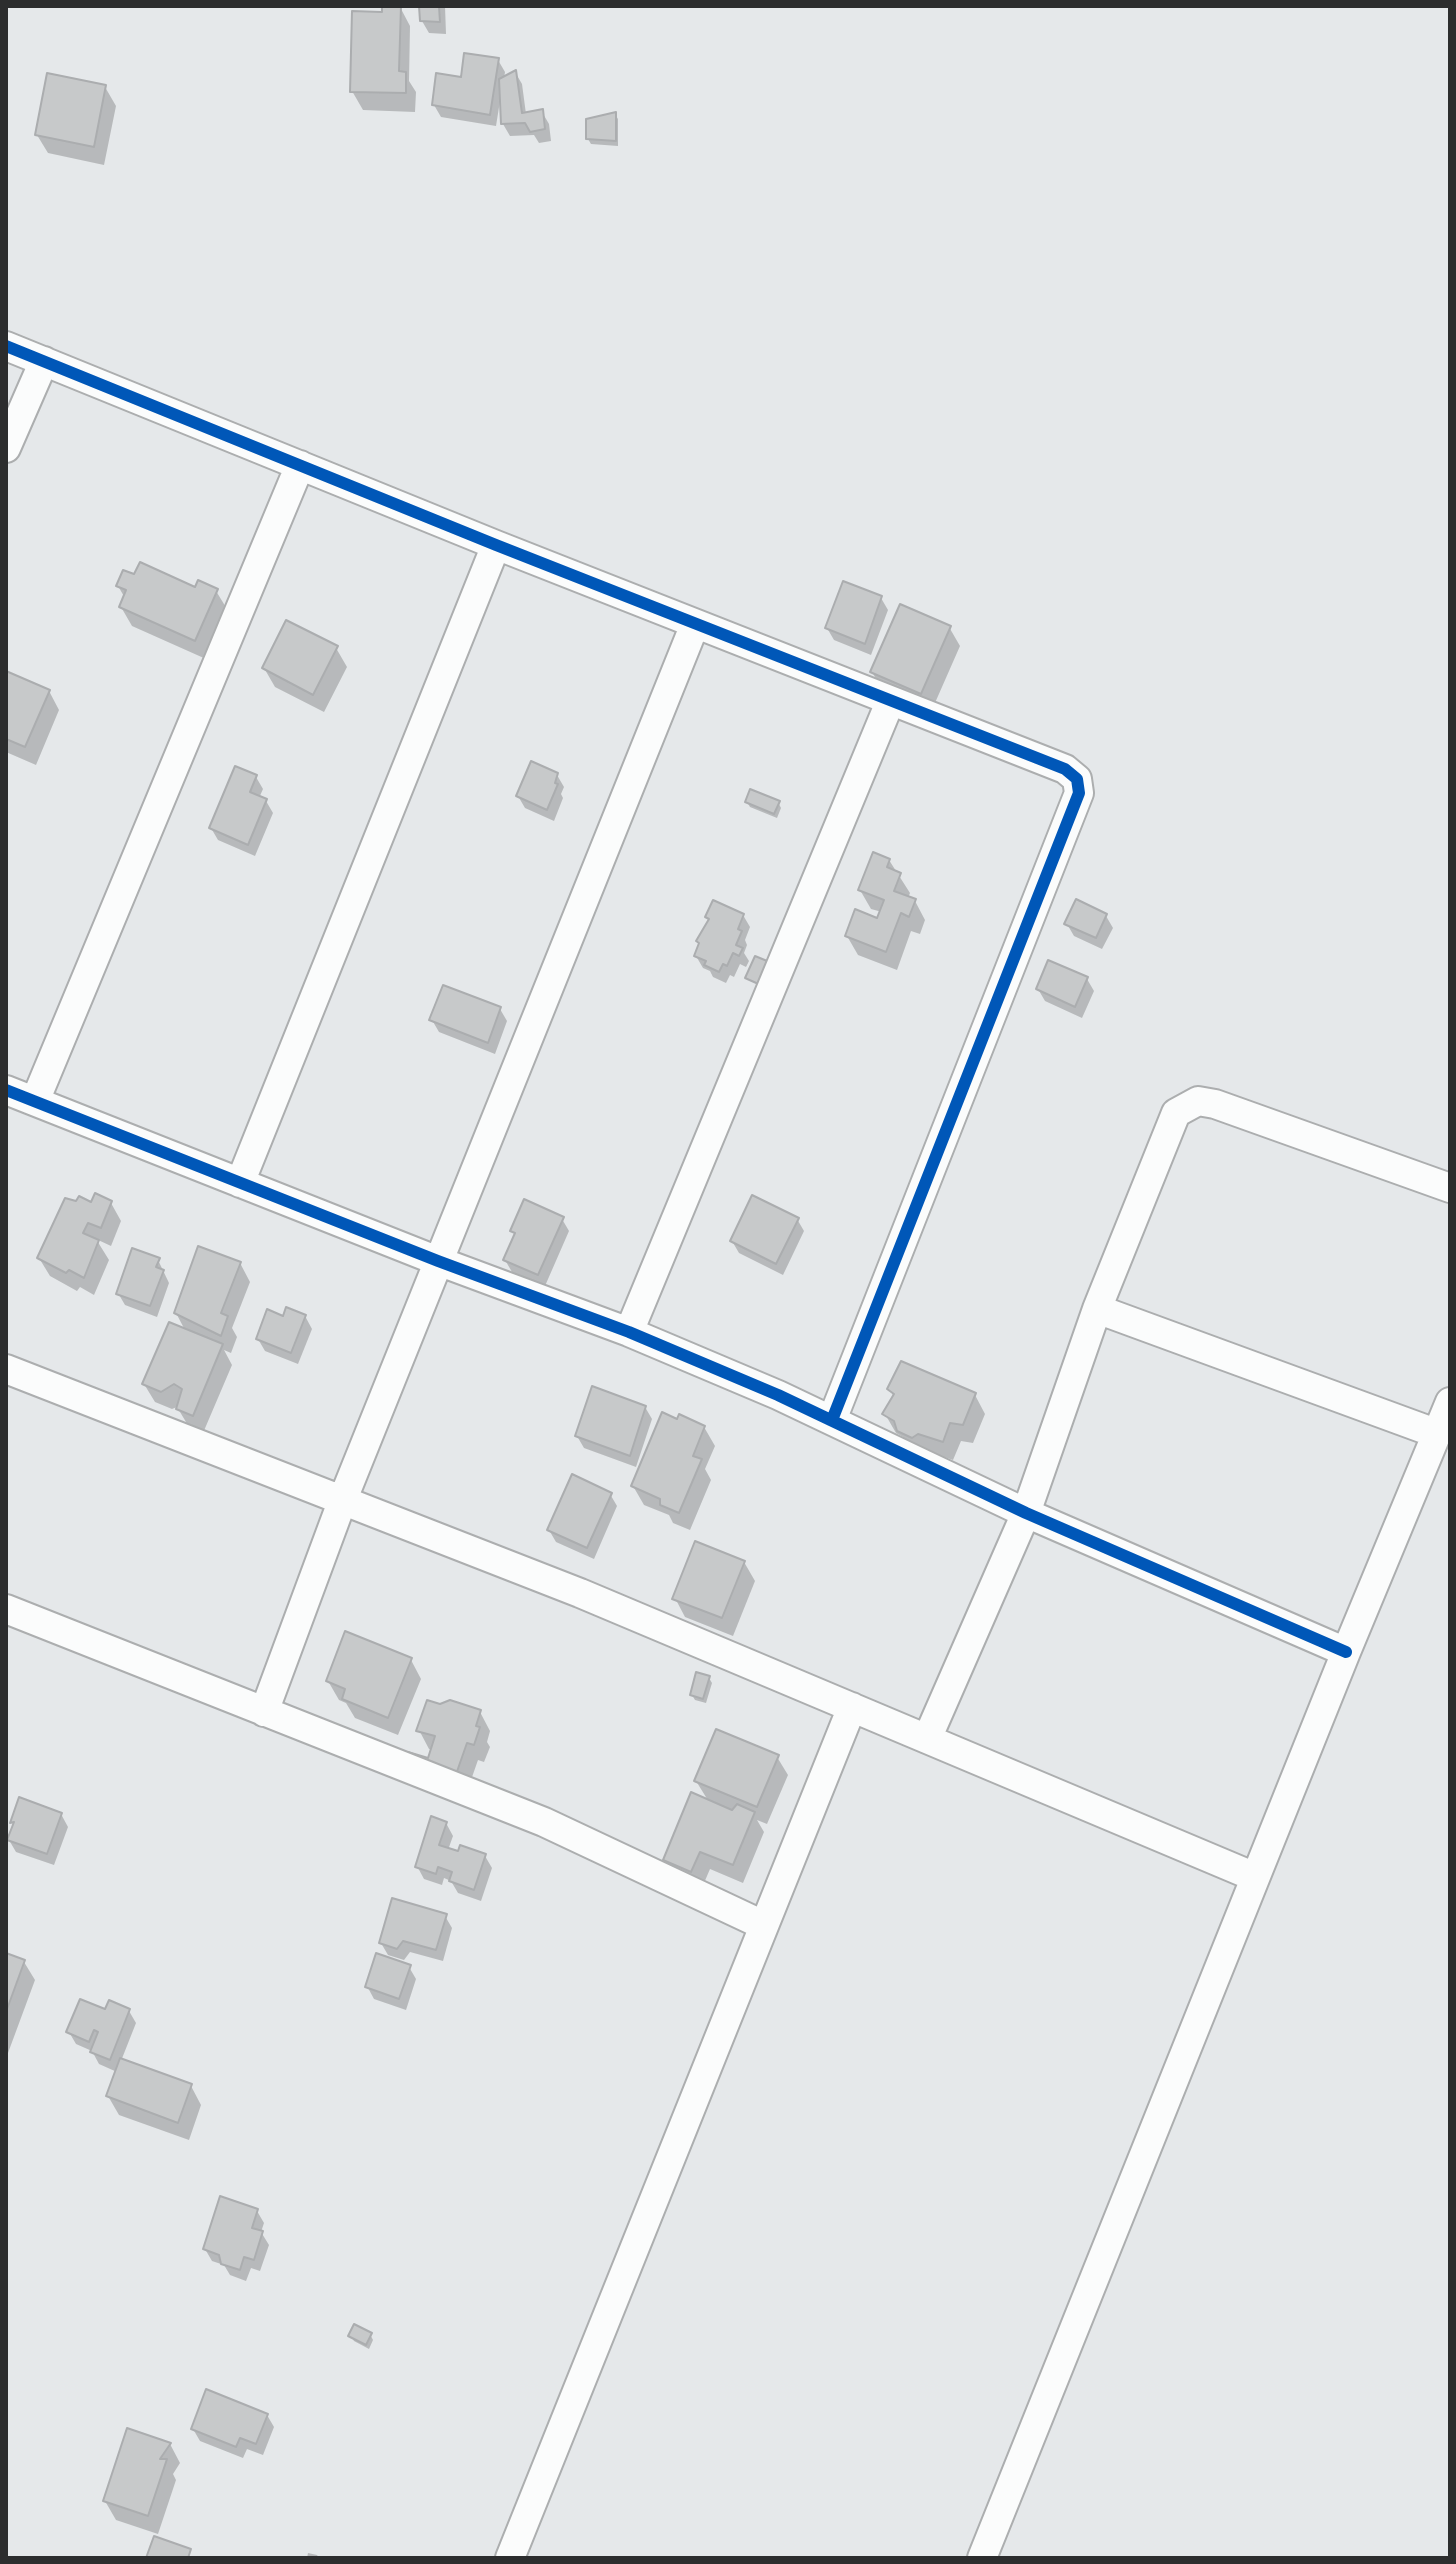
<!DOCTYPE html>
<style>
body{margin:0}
#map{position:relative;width:1456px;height:2564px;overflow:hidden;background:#e5e8ea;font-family:Helvetica,sans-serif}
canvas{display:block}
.frame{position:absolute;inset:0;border:8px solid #2c2d2e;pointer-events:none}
</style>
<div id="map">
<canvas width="1456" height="2564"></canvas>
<div class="frame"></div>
</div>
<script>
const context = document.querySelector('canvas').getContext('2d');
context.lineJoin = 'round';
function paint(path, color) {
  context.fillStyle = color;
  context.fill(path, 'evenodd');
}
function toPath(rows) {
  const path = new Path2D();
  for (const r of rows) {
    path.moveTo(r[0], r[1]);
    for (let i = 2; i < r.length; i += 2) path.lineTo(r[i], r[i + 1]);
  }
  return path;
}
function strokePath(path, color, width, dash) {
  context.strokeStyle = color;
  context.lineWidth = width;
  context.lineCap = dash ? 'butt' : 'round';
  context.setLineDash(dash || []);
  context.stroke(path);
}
paint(toPath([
 [421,6,445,6,446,34,429,33,422,21],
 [400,7,410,26,409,81,416,92,415,112,363,110,352,91,384,14],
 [498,60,505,72,504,79,515,72,522,84,526,114,542,112,549,124,551,141,539,143,534,135,510,136,503,124,500,101,496,126,441,117,434,105,462,79],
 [105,87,116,106,104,165,48,153,37,135],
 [615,114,618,119,618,146,591,144,588,139],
 [118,586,216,591,227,609,206,659,132,626,121,607,125,598],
 [881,598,888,610,871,655,834,640,827,628],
 [949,627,960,646,931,712,883,691,872,672],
 [336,648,347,667,324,712,275,687,264,668],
 [6,673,49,691,59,710,36,765,6,752],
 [557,775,564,787,561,794,563,798,554,821,525,808,518,796],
 [256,777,263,789,259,798,266,801,273,813,255,856,218,840,211,828],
 [747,802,778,802,781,808,777,818,750,807],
 [889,860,910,893,908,898,915,901,925,920,920,934,911,931,897,970,858,955,847,936,878,920,882,912,871,909,860,890],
 [743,915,750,927,745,940,747,945,744,953,749,961,746,967,740,964,734,977,730,975,726,983,713,977,710,971,703,968,696,956,700,945,698,941,710,921,707,917],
 [1106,916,1113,928,1102,949,1074,936,1067,924],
 [1087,979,1094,991,1082,1018,1045,1001,1038,989],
 [500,1009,507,1021,495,1054,439,1032,432,1020],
 [111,1203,121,1221,111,1246,96,1239,109,1260,94,1295,80,1287,77,1291,50,1276,39,1258,92,1205],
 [562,1219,569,1231,545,1286,512,1272,505,1260,516,1236,512,1231],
 [797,1219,804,1231,783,1275,739,1253,732,1241],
 [158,1260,169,1283,157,1317,125,1305,118,1293],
 [240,1263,250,1282,232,1328,237,1337,231,1353,224,1350,232,1365,203,1433,189,1427,177,1407,172,1409,155,1402,144,1384,186,1332,176,1313],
 [305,1316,312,1329,298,1364,265,1351,258,1339,284,1318],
 [889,1388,975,1395,985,1414,973,1443,961,1441,953,1460,930,1452,910,1449,903,1437,896,1433,885,1414,894,1397],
 [645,1407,652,1419,636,1467,584,1448,577,1436],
 [704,1427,715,1446,705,1469,711,1480,690,1530,673,1523,669,1515,644,1505,633,1486],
 [610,1494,617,1506,594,1559,556,1542,549,1530],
 [744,1562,755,1581,733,1636,685,1617,675,1598],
 [411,1660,421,1679,398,1735,355,1718,346,1703,339,1700,328,1681],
 [709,1678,712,1683,706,1703,695,1700,692,1695],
 [480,1712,490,1731,487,1742,490,1747,484,1762,478,1760,464,1800,430,1760,433,1750,429,1749,419,1730],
 [777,1757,788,1775,767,1824,757,1820,764,1832,743,1883,710,1869,701,1890,676,1879,665,1860,709,1802,696,1781],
 [20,1800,61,1814,68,1827,54,1865,16,1852,9,1840],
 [446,1823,453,1836,448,1850,485,1856,492,1868,481,1901,458,1893,451,1881,444,1878,442,1885,424,1879,417,1866],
 [445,1916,452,1928,443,1961,410,1952,404,1960,388,1955,381,1943],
 [6,1955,24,1962,35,1980,8,2053],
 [409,1967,416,1979,406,2010,374,1999,367,1986],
 [129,2011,136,2023,121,2061,191,2086,201,2105,189,2140,119,2115,108,2096,117,2072,99,2064,92,2051,76,2044,69,2032,106,2012],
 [257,2211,264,2223,261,2232,269,2245,260,2271,251,2268,246,2281,230,2275,224,2265,212,2261,205,2249],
 [370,2334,373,2340,369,2349,354,2341,351,2336],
 [267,2415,274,2427,263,2455,247,2449,243,2458,200,2441,193,2429],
 [170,2444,180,2463,173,2474,176,2480,158,2534,116,2520,105,2501],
 [308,2553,317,2555,319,2558,307,2558]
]), '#0003');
const building = toPath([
 [382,6,401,6,399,71,406,72,406,93,350,92,352,11,382,12,382,6],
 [419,6,439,6,440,22,420,21,419,6],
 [464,53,499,58,490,115,432,105,436,73,461,77,464,53],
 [516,70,522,113,543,109,545,129,530,132,525,123,501,124,499,79,516,70],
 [47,73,106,85,94,147,35,135,47,73],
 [616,112,616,141,586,139,586,119,616,112],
 [140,562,195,587,198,580,218,589,195,641,119,607,126,590,116,586,123,570,134,574,140,562],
 [843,581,882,596,865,644,825,628,843,581],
 [900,604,951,626,921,694,870,672,900,604],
 [286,620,338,646,313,695,262,668,286,620],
 [6,671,50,690,25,747,6,739,6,671],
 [531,761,558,773,555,783,558,784,547,810,516,796,531,761],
 [235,766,257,775,250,792,267,799,248,845,209,828,235,766],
 [750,789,780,801,774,814,745,802,750,789],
 [873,852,890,859,887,867,901,873,894,891,916,899,909,917,901,913,886,952,845,936,855,909,877,918,884,900,858,890,873,852],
 [1076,899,1107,914,1096,938,1064,924,1076,899],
 [713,900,744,914,738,929,742,931,736,945,743,948,739,956,733,953,727,966,723,964,719,972,704,965,706,961,694,956,699,943,696,941,709,919,705,917,713,900],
 [755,956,772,963,763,986,745,978,755,956],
 [1048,960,1088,977,1075,1007,1036,989,1048,960],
 [443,985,501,1007,488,1043,429,1020,443,985],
 [95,1193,112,1201,101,1228,88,1223,83,1233,99,1240,84,1278,69,1270,66,1273,37,1258,65,1198,76,1201,79,1196,91,1202,95,1193],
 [752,1195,799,1218,776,1264,730,1241,752,1195],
 [524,1199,564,1217,538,1275,503,1260,515,1233,510,1231,524,1199],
 [198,1246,241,1262,221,1313,228,1316,221,1336,174,1313,198,1246],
 [132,1248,160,1258,156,1267,164,1270,150,1306,116,1294,132,1248],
 [286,1307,306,1315,291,1353,256,1339,267,1309,283,1316,286,1307],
 [169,1322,223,1344,193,1416,176,1409,182,1389,174,1384,161,1392,142,1384,169,1322],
 [901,1361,976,1393,963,1425,950,1423,943,1442,918,1434,912,1438,897,1431,894,1421,882,1414,894,1394,887,1389,901,1361],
 [592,1386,646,1406,630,1456,575,1436,592,1386],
 [662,1412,677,1419,679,1414,705,1426,693,1456,702,1459,679,1513,660,1505,660,1499,631,1486,662,1412],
 [572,1474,612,1493,587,1548,547,1530,572,1474],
 [695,1541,745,1561,722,1618,672,1599,695,1541],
 [345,1631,412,1658,388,1718,342,1699,345,1689,326,1681,345,1631],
 [696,1672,710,1676,703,1699,690,1695,696,1672],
 [427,1700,440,1704,450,1700,481,1710,476,1726,480,1727,474,1745,467,1743,453,1783,405,1765,408,1752,428,1758,435,1736,416,1731,427,1700],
 [716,1729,779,1755,757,1807,694,1781,716,1729],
 [691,1792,732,1810,737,1804,755,1812,733,1865,700,1852,691,1872,663,1860,691,1792],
 [19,1797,62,1813,47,1854,7,1840,14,1822,10,1823,19,1797],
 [431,1816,447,1822,439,1845,458,1851,460,1845,486,1854,474,1890,449,1881,452,1872,438,1867,436,1874,415,1867,431,1816],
 [392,1898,447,1914,436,1950,403,1941,397,1949,379,1943,392,1898],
 [6,1953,25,1960,6,2012,6,1953],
 [376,1953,411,1965,399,1999,365,1987,376,1953],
 [80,1999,105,2009,109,2000,130,2009,110,2060,90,2052,98,2032,94,2030,89,2042,66,2032,80,1999],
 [120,2058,192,2084,178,2123,106,2096,120,2058],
 [220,2196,258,2209,252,2228,263,2231,254,2260,244,2257,240,2270,221,2264,219,2255,203,2249,220,2196],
 [354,2324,372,2333,366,2345,348,2336,354,2324],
 [206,2389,268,2414,256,2444,240,2438,236,2447,191,2429,206,2389],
 [127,2428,171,2443,160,2459,167,2459,148,2516,103,2501,127,2428],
 [154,2536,191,2549,188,2558,146,2558,154,2536]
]);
paint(building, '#c7c9ca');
strokePath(building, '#abadaf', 2);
const minor = toPath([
 [6,346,496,545,1065,769,1077,779,1079,793,832,1420],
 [6,448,44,361],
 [6,1090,438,1261,629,1332,778,1395,1026,1513,1346,1652],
 [35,1101,300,465],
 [240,1183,496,545],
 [1097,1309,1438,1434],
 [629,1332,890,702],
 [6,1369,580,1593,1255,1877],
 [6,1609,544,1822,763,1925],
 [264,1712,343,1499,695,624],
 [927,1739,1026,1513,1097,1309,1176,1113,1198,1101,1215,1104,1450,1188],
 [510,2558,852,1707],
 [982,2558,1346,1652,1450,1402]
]);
strokePath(minor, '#acaeaf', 32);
strokePath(minor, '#fbfcfc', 28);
strokePath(toPath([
 [6,346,496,545,1065,769,1077,779,1079,793,832,1420],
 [6,1090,438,1261,629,1332,778,1395,1026,1513,1346,1652]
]), '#0057b8', 12);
</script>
